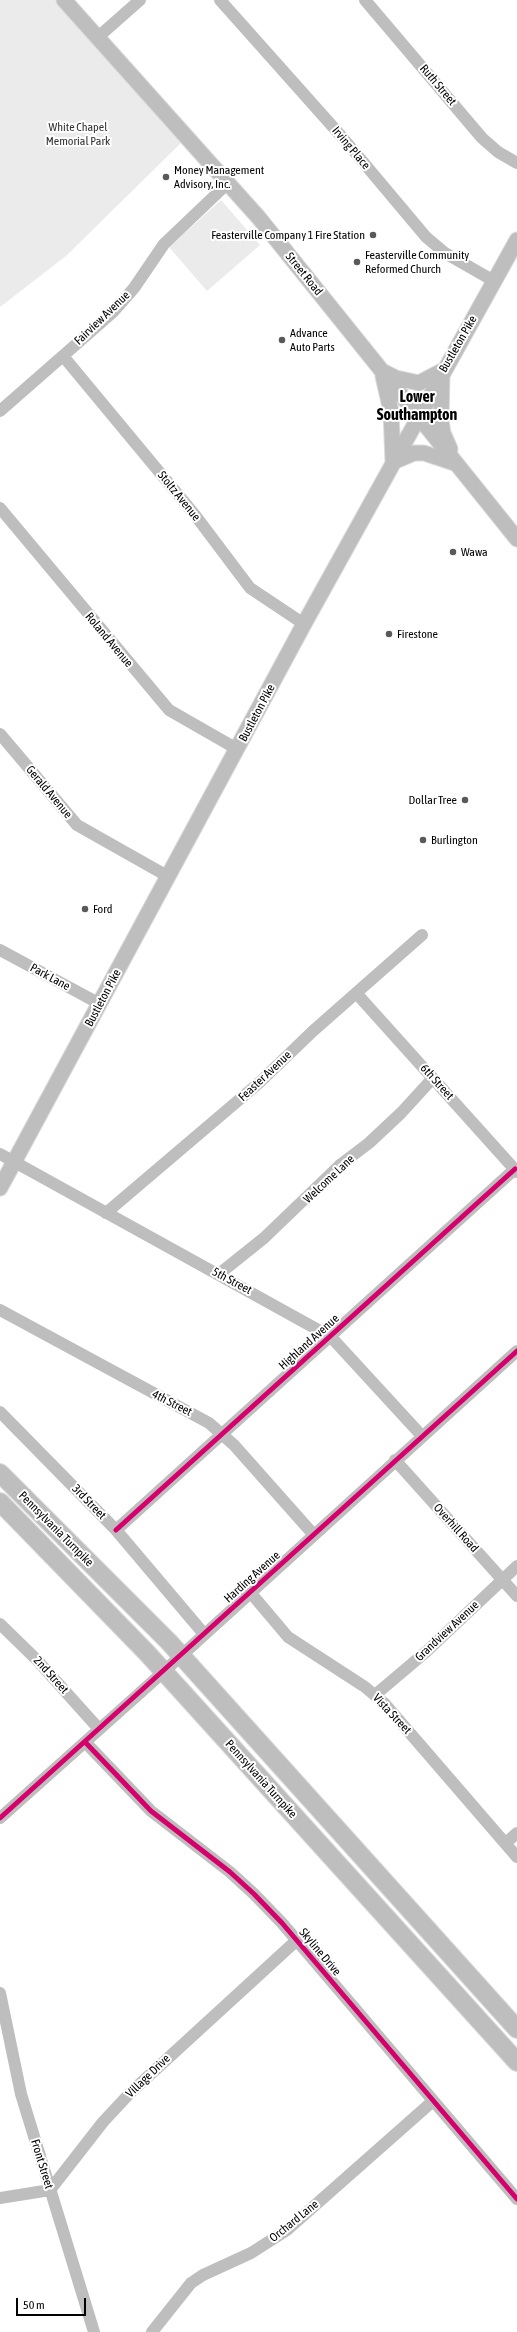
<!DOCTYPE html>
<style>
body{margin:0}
#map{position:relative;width:517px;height:2332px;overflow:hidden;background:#fff;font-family:"Asap Condensed",sans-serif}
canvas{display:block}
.scale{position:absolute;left:16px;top:2298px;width:70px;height:18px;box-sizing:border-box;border:2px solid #000;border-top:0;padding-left:5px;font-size:12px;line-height:14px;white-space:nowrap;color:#000;-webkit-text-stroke:3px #fff;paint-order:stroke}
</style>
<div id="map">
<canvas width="517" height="2332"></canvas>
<div class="scale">50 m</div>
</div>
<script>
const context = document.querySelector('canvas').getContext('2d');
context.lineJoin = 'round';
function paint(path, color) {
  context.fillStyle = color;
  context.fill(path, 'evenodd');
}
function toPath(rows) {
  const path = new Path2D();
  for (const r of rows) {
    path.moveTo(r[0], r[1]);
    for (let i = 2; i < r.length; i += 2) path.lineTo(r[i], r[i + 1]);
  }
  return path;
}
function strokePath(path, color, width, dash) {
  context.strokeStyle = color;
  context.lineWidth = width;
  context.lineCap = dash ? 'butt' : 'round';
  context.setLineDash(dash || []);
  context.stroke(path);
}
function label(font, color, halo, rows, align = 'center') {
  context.font = font + ' "Asap Condensed",sans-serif';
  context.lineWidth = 4;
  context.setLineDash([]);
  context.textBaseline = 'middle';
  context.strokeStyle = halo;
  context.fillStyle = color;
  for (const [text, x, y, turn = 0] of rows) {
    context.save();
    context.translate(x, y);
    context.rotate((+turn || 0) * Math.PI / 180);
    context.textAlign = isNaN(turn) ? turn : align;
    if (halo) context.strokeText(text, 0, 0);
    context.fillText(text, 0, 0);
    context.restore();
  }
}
paint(toPath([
 [0,0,64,0,187,137,66,256,0,307],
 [221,200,260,245,207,291,169,247]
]), '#ebebeb');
const major = toPath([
 [64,0,259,218,517,539],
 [384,372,396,378,419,383,442,371],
 [383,376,391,411,393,462,414,453,424,453,457,464],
 [442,376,441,421,443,433,450,449],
 [0,1188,304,624,517,240]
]);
const highway = toPath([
 [0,1473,169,1642,517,2029],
 [0,1502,147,1653,517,2062]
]);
strokePath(major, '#dbdbdb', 17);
strokePath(highway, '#dbdbdb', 20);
strokePath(toPath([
 [220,0,342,137,426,237,445,253,494,281],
 [365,0,482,138,498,152,517,163],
 [97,38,140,0],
 [63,356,195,515,250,588,304,624],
 [0,411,113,312,134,288,164,244,228,183],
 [0,508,169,710,237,749],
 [0,734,77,825,169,877],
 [0,950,100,1004],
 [357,994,517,1172],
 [0,1154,331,1337,422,1436],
 [106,1213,260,1082,313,1031,422,935],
 [219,1274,264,1238,340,1165,369,1143,401,1113,433,1078],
 [0,1310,209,1423,234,1445,313,1534],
 [0,1412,116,1530,204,1634],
 [395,1460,517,1596],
 [116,1530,515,1169],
 [250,1592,288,1637,365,1687,384,1703,517,1857],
 [0,1624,37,1660,99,1729],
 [193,1645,517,1351],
 [375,1695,427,1651,517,1566],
 [85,1742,151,1811,230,1872,254,1894,282,1923,517,2199],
 [0,1818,141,1692],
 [506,1843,517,1833],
 [0,1993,21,2094,94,2332],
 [0,2198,50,2190,103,2122,130,2093,297,1940],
 [152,2332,191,2283,203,2275,251,2253,287,2230,433,2101]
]), '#bebebe', 12);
strokePath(major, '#bebebe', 15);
strokePath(highway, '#bebebe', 18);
strokePath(toPath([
 [141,1692,193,1645]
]), '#bebebe', 12);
strokePath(toPath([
 [116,1530,515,1169],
 [85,1742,151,1811,230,1872,254,1894,282,1923,517,2199],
 [0,1818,517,1351]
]), '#d6006c', 5);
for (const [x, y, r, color] of [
 [166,177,4,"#595959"],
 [373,235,4,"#595959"],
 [357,262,4,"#595959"],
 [282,340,4,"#595959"],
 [453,552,4,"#595959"],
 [389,634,4,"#595959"],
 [465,800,4,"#595959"],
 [423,840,4,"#595959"],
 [85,909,4,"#595959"]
]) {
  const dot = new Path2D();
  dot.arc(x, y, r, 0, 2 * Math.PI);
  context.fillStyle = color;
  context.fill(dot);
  strokePath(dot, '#fff', 1.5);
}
label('12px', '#000', '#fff', [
 ["Ruth Street",438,85,50],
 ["Irving Place",351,148,50],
 ["Street Road",304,274,51],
 ["Fairview Avenue",102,318,-44],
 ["Bustleton Pike",458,344,-60],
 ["Stoltz Avenue",179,496,51],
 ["Roland Avenue",109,640,50],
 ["Bustleton Pike",257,713,-62],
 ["Gerald Avenue",49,792,50],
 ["Park Lane",50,977,28],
 ["Bustleton Pike",103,998,-62],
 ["Feaster Avenue",265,1076,-43],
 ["6th Street",437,1082,48],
 ["Welcome Lane",329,1179,-43],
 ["5th Street",232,1281,28],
 ["Highland Avenue",309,1342,-42],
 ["4th Street",172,1403,27],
 ["3rd Street",89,1502,46],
 ["Overhill Road",456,1528,48],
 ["Pennsylvania Turnpike",56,1529,45],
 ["Harding Avenue",252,1577,-42],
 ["Grandview Avenue",447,1631,-43],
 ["2nd Street",51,1675,48],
 ["Vista Street",392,1714,47],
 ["Pennsylvania Turnpike",261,1779,48],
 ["Skyline Drive",320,1952,50],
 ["Village Drive",148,2076,-44],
 ["Front Street",42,2164,73],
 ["Orchard Lane",294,2221,-39]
]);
label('12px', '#323232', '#fff', [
 ["White Chapel",78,127],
 ["Memorial Park",78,141]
]);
label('12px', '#000', '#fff', [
 ["Money Management",174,170],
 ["Advisory, Inc.",174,184],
 ["Feasterville Company 1 Fire Station",365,235,"right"],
 ["Feasterville Community",365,255],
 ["Reformed Church",365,269],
 ["Advance",290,333],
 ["Auto Parts",290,347],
 ["Wawa",461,552],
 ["Firestone",397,634],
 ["Dollar Tree",457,800,"right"],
 ["Burlington",431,840],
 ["Ford",93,909]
], 'left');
label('bold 16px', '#000', '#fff', [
 ["Lower",417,397],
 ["Southampton",417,415]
]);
</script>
